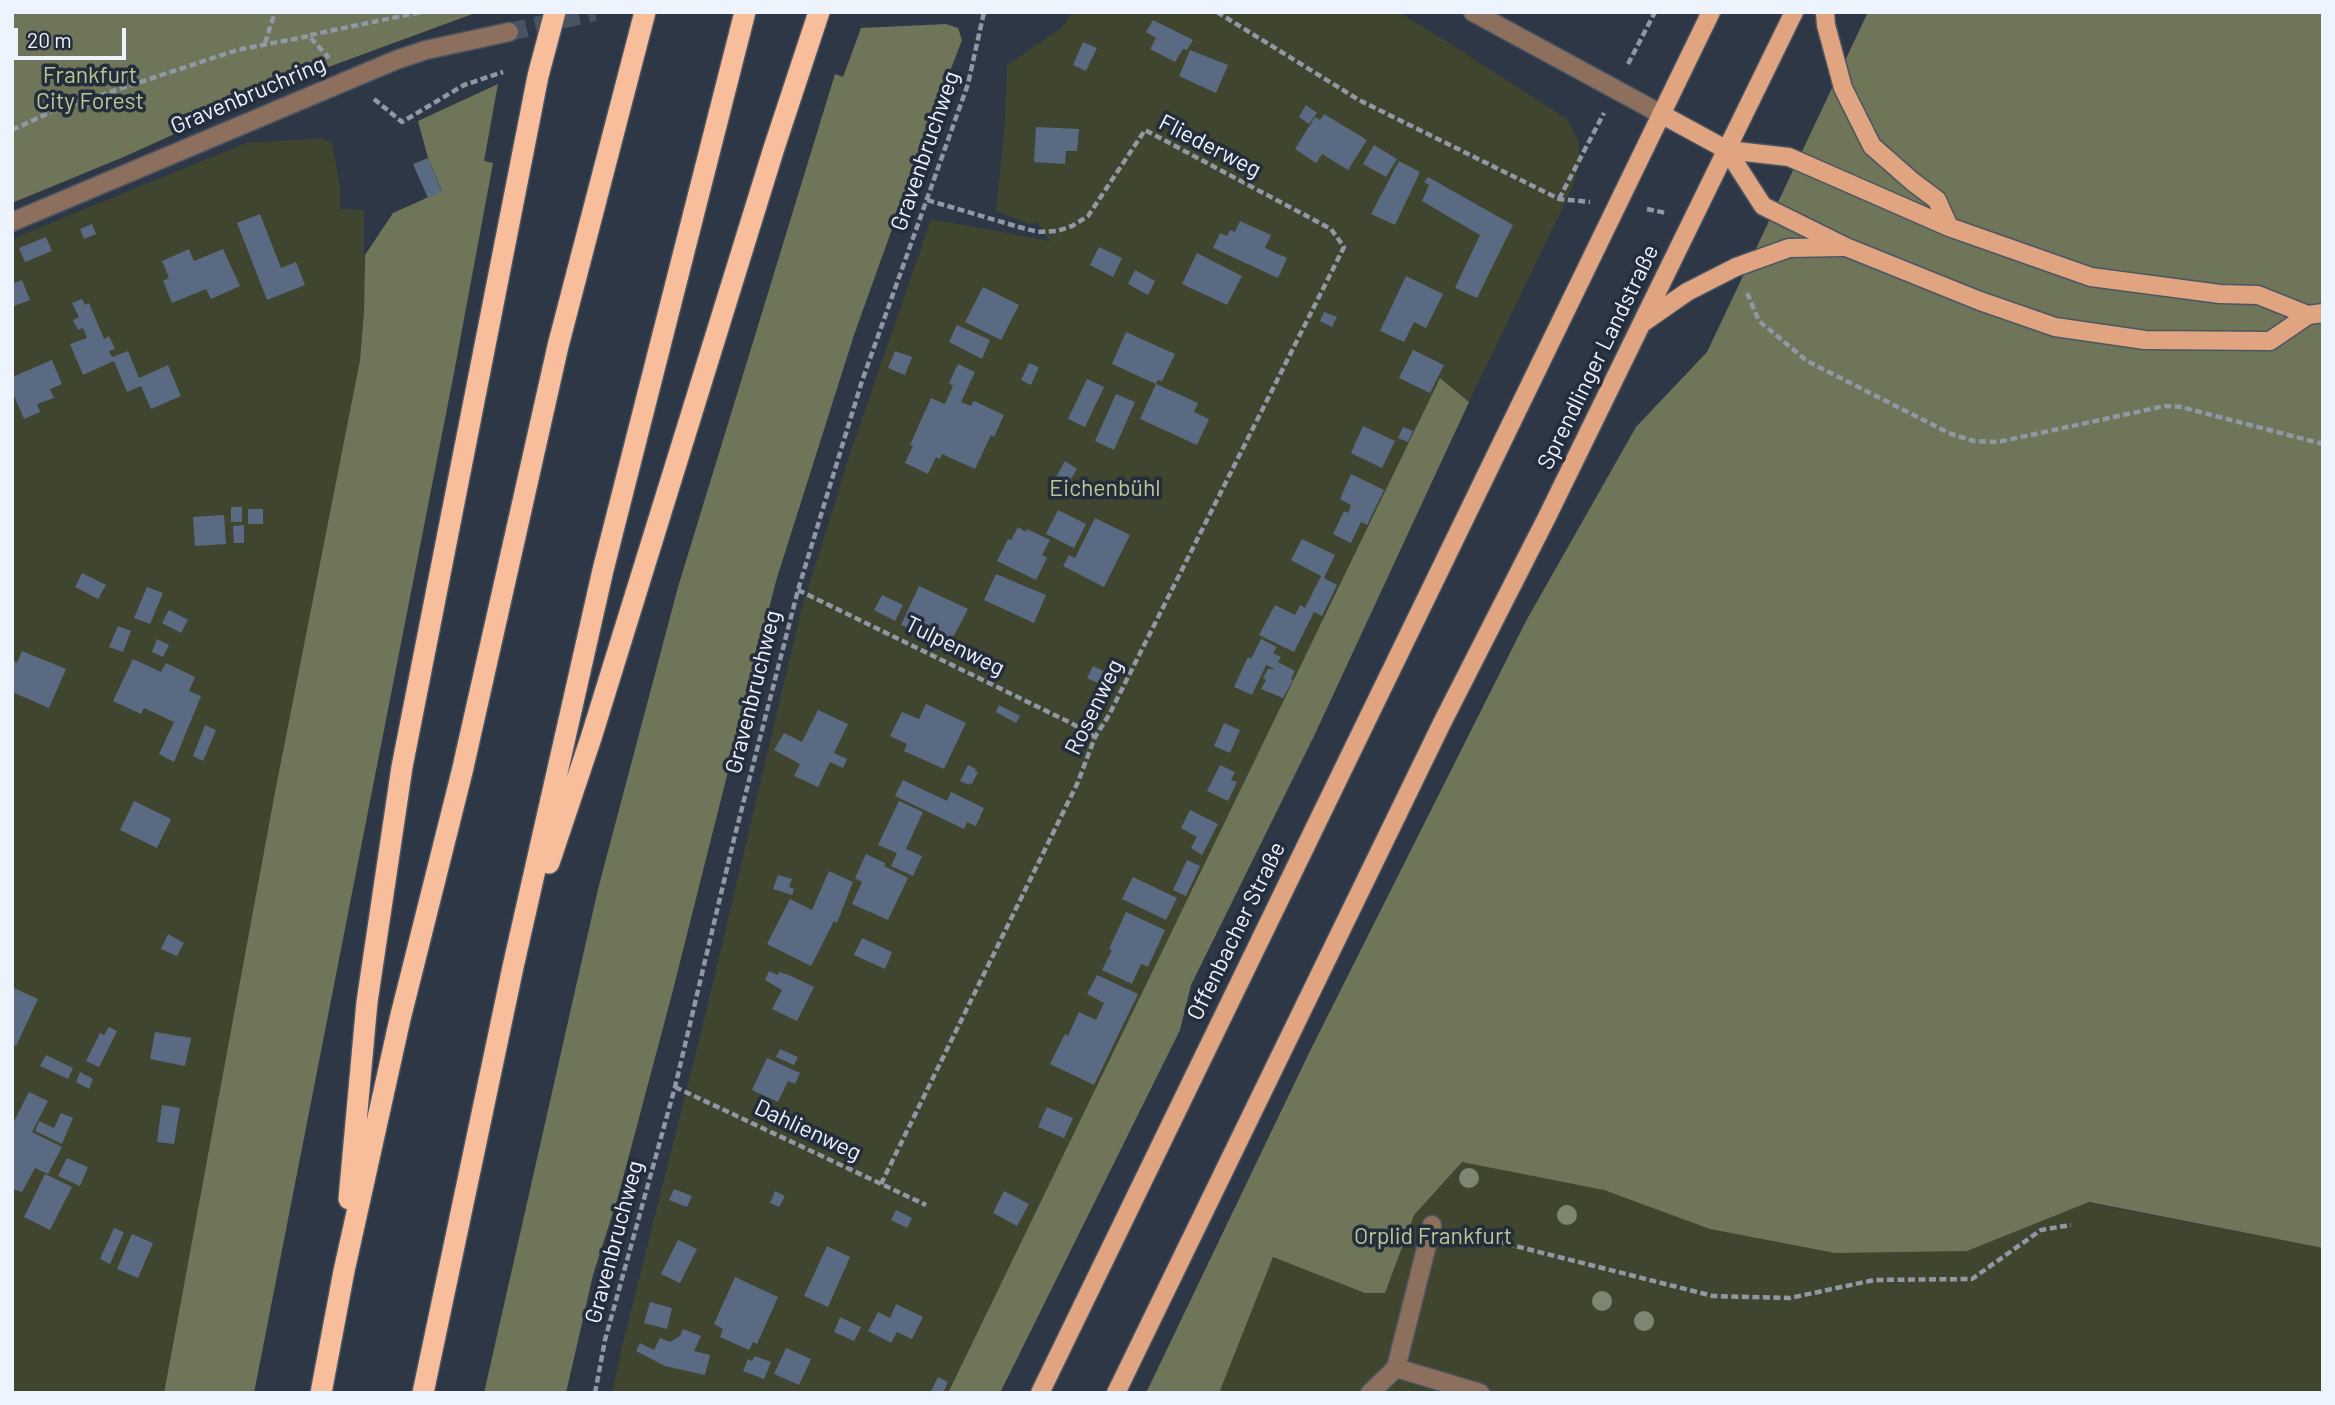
<!DOCTYPE html>
<meta charset="utf-8">
<style>
body{margin:0}
#map{position:relative;width:2335px;height:1405px;overflow:hidden;background:#2d3745;font-family:Barlow,sans-serif}
canvas{display:block}
.frame{position:absolute;inset:0;border:14px solid #eef4fd;pointer-events:none}
.scale{position:absolute;left:14px;top:28px;width:112px;height:32px;box-sizing:border-box;border:4px solid #eef4fd;border-top:0;padding-left:9px;font-size:21px;line-height:24px;white-space:nowrap;color:#eef4fd;-webkit-text-stroke:5px #232d3b;paint-order:stroke}
</style>
<div id="map">
<canvas width="2335" height="1405"></canvas>
<div class="frame"></div>
<div class="scale">20 m</div>
</div>
<script>
const context = document.querySelector('canvas').getContext('2d');
context.lineJoin = 'round';
function paint(path, color) {
  context.fillStyle = color;
  context.fill(path, 'evenodd');
}
function toPath(rows) {
  const path = new Path2D();
  for (const r of rows) {
    path.moveTo(r[0], r[1]);
    for (let i = 2; i < r.length; i += 2) path.lineTo(r[i], r[i + 1]);
  }
  return path;
}
function strokePath(path, color, width, dash) {
  context.strokeStyle = color;
  context.lineWidth = width;
  context.lineCap = dash ? 'butt' : 'round';
  context.setLineDash(dash || []);
  context.stroke(path);
}
function label(font, color, halo, rows, align = 'center') {
  context.font = font + ' Barlow,sans-serif';
  context.lineWidth = 7;
  context.setLineDash([]);
  context.textBaseline = 'middle';
  context.strokeStyle = halo;
  context.fillStyle = color;
  for (const [text, x, y, turn = 0] of rows) {
    context.save();
    context.translate(x, y);
    context.rotate((+turn || 0) * Math.PI / 180);
    context.textAlign = isNaN(turn) ? turn : align;
    if (halo) context.strokeText(text, 0, 0);
    context.fillText(text, 0, 0);
    context.restore();
  }
}
paint(toPath([
 [1073,12,1398,12,1443,39,1567,119,1578,140,1580,161,1572,188,1469,402,1440,378,948,1393,612,1393,622,1347,706,1012,801,611,850,454,931,219,1050,241,1038,223,1029,224,996,211,1005,121,1007,65,1060,29],
 [322,138,332,143,340,187,340,209,364,210,364,311,360,360,275,792,164,1393,12,1393,12,239,246,143],
 [1371,1064,2323,1248,2323,1393,1182,1393]
]), '#40452f');
paint(toPath([
 [12,12,478,12,293,80,126,156,12,203],
 [1868,12,2323,12,2323,1248,2089,1202,1967,1251,1835,1253,1710,1229,1604,1190,1462,1162,1414,1215,1385,1293,1365,1293,1273,1257,1219,1393,1146,1393,1309,1053,1526,621,1636,427,1707,352],
 [946,24,958,28,962,40,929,126,854,335,776,581,672,994,618,1197,593,1275,566,1393,484,1393,598,889,678,587,835,74,843,77,861,28],
 [498,84,484,161,493,163,454,373,254,1393,164,1393,275,792,360,360,364,311,365,255,393,213,442,191,428,158,418,121],
 [1440,378,1469,402,1315,734,1191,985,1180,1030,1000,1393,948,1393]
]), '#6e7559');
paint(toPath([
 [1153,20,1193,40,1187,50,1183,49,1175,62,1150,49,1156,38,1146,32],
 [1083,42,1097,48,1086,71,1073,65],
 [1190,50,1228,65,1216,93,1179,76],
 [1306,105,1317,113,1309,124,1299,117],
 [1324,114,1367,140,1348,170,1322,154,1316,163,1295,149,1315,117,1320,120],
 [1036,127,1079,129,1077,151,1066,151,1065,164,1034,162],
 [1374,145,1397,159,1386,177,1363,164],
 [428,158,442,192,428,198,413,164],
 [1399,161,1420,172,1395,225,1371,214],
 [1428,177,1513,225,1477,298,1455,288,1480,235,1422,201,1429,185,1424,182],
 [260,214,281,268,296,262,305,285,267,300,237,223],
 [1240,221,1271,235,1265,248,1287,258,1278,278,1213,248,1220,233,1227,236,1230,230,1235,232],
 [92,224,96,234,84,239,80,229],
 [46,237,52,251,25,262,19,248],
 [1099,247,1122,258,1113,277,1090,265],
 [189,249,194,261,223,249,240,286,211,299,206,289,172,303,163,281,169,278,162,261],
 [1197,253,1242,276,1227,305,1182,284],
 [1135,270,1155,281,1148,295,1128,284],
 [1406,276,1443,294,1426,328,1414,322,1404,342,1380,331],
 [22,280,30,300,12,307,12,284],
 [983,287,1019,305,1001,340,965,322],
 [82,299,85,305,89,303,104,339,109,336,115,349,109,351,112,357,128,351,139,378,168,365,181,396,151,409,141,386,127,392,114,361,83,375,70,344,87,338,83,328,78,330,73,320,79,317,72,303],
 [1324,312,1337,317,1332,327,1320,321],
 [957,325,990,340,982,359,949,342],
 [1126,332,1175,354,1162,381,1158,380,1156,384,1112,364],
 [1413,350,1444,365,1430,393,1399,378],
 [895,351,912,357,905,375,888,368],
 [52,360,62,384,50,389,54,398,37,404,40,412,24,419,12,391,12,377],
 [1029,363,1039,367,1031,385,1021,380],
 [958,364,975,372,961,402,971,406,974,401,1004,415,994,437,991,435,975,469,942,454,940,459,936,457,928,474,905,463,913,446,910,445,931,398,945,404,953,386,949,383],
 [1087,379,1104,387,1085,427,1068,419],
 [1156,384,1198,403,1194,412,1209,419,1197,445,1140,419],
 [1116,394,1135,402,1114,450,1095,441],
 [1363,426,1395,441,1382,468,1351,453],
 [1403,427,1413,431,1408,442,1398,438],
 [1065,461,1077,469,1068,484,1056,477],
 [1351,474,1384,490,1367,525,1361,522,1351,543,1333,534,1344,511,1348,513,1351,505,1340,499],
 [231,507,242,507,242,522,231,522],
 [248,509,263,509,263,524,248,524],
 [1058,510,1086,524,1074,548,1046,534],
 [224,515,226,544,195,546,193,517],
 [1095,518,1130,535,1104,587,1063,566,1069,555,1075,558],
 [244,525,244,543,234,543,233,526],
 [1018,527,1026,532,1027,529,1050,540,1042,555,1047,558,1036,580,997,561,1008,539,1011,540],
 [1302,539,1335,555,1324,578,1337,585,1322,616,1314,612,1294,652,1259,635,1275,605,1295,615,1300,605,1305,608,1321,576,1291,560],
 [82,573,106,585,98,599,75,587],
 [996,574,1046,595,1034,623,984,600],
 [919,586,968,609,948,647,901,625],
 [147,587,163,593,150,624,134,618],
 [882,595,903,605,895,621,874,610],
 [169,610,188,620,181,633,162,623],
 [118,626,131,631,123,652,109,647],
 [157,639,169,645,163,657,152,652],
 [1261,639,1277,647,1273,653,1281,657,1278,662,1295,671,1291,679,1293,680,1283,698,1261,689,1266,680,1263,678,1268,669,1275,669,1266,665,1252,695,1234,687,1248,657,1251,659],
 [22,651,66,669,49,708,12,692,12,660,17,663],
 [133,659,161,672,166,663,195,677,189,691,201,696,174,762,159,754,174,722,144,708,141,714,113,701],
 [1093,666,1112,675,1106,687,1087,678],
 [926,704,966,723,944,769,904,751,907,744,890,736,902,712,919,719],
 [999,705,1020,716,1016,723,996,712],
 [818,710,848,724,834,753,847,759,843,768,830,762,818,787,794,776,800,764,774,750,784,733,802,742],
 [1224,723,1240,730,1230,753,1214,746],
 [205,725,216,730,203,761,193,756],
 [968,765,976,769,975,771,978,772,972,784,970,783,969,785,960,781],
 [1220,765,1235,772,1231,780,1237,782,1228,801,1207,791],
 [903,780,947,801,951,792,984,808,976,826,967,822,964,829,895,796],
 [134,801,171,819,157,848,120,830],
 [899,801,923,812,906,849,922,856,913,876,891,866,897,853,878,845],
 [1190,810,1218,824,1202,855,1191,848,1197,837,1181,828],
 [866,854,885,863,884,866,908,878,888,920,852,904,862,882,855,878],
 [1187,860,1200,866,1186,896,1173,890],
 [829,871,853,882,837,923,834,921,811,966,767,944,790,899,812,910],
 [778,875,792,879,789,887,794,889,792,895,773,889],
 [1133,877,1177,898,1166,920,1122,899],
 [1126,912,1165,930,1148,967,1141,964,1132,984,1102,970,1112,950,1109,949],
 [168,934,184,943,177,956,161,949],
 [862,938,892,952,885,969,854,955],
 [769,971,778,975,779,972,789,975,814,987,797,1021,772,1009,782,990,765,980],
 [1097,975,1138,994,1094,1085,1050,1064,1065,1034,1068,1036,1079,1012,1096,1020,1104,1003,1087,994],
 [14,988,38,999,16,1046,12,1044],
 [109,1027,117,1031,99,1067,86,1061,100,1033,104,1035],
 [155,1032,191,1038,185,1066,150,1059],
 [780,1049,798,1057,794,1065,776,1057],
 [46,1055,73,1068,68,1079,40,1066],
 [767,1058,800,1073,795,1084,788,1081,778,1102,752,1090],
 [80,1072,93,1079,89,1089,76,1082],
 [29,1092,48,1101,32,1132,62,1147,48,1174,35,1168,22,1192,12,1189,12,1125],
 [162,1105,180,1108,174,1144,157,1142],
 [1047,1107,1073,1118,1064,1138,1038,1127],
 [61,1113,73,1118,62,1144,35,1131,39,1121,54,1128],
 [67,1158,88,1167,80,1186,58,1176],
 [45,1174,72,1187,50,1230,24,1217],
 [674,1189,692,1196,687,1207,669,1200],
 [775,1191,785,1196,779,1207,770,1203],
 [1004,1191,1029,1204,1017,1226,993,1213],
 [896,1210,912,1218,907,1228,891,1220],
 [114,1228,124,1232,110,1264,100,1259],
 [132,1234,153,1243,138,1278,117,1269],
 [678,1240,697,1249,680,1283,661,1274],
 [827,1246,850,1257,828,1307,804,1296],
 [735,1277,778,1297,757,1344,753,1342,749,1350,720,1337,723,1329,714,1324],
 [650,1302,672,1308,667,1329,644,1323],
 [896,1304,923,1317,912,1339,897,1332,891,1343,868,1331,878,1312,890,1318],
 [840,1317,861,1327,854,1341,834,1332],
 [683,1329,701,1336,694,1351,710,1355,705,1375,665,1366,636,1351,640,1343,654,1350,660,1338,670,1342,680,1336],
 [786,1348,811,1359,799,1385,774,1374],
 [755,1356,771,1362,764,1379,743,1371,748,1359,752,1361],
 [938,1377,948,1382,943,1393,930,1393]
]), '#596a82');
strokePath(toPath([
 [509,32,595,12]
]), '#4a5361', 18, [18, 9]);
const minor = toPath([
 [1473,12,1661,114],
 [12,222,396,60,426,50,509,32],
 [1396,1368,1480,1393],
 [1370,1393,1396,1368,1432,1225]
]);
const major = toPath([
 [1825,12,1826,25,1843,88,1872,146,1913,182,1937,200,1949,227],
 [1661,114,1727,150,1789,157,1949,227,2091,277,2220,294,2258,295,2308,315,2323,313],
 [1727,150,1763,206,1846,247,1980,301,2055,327,2145,340,2270,341,2308,315],
 [1644,322,1687,292,1736,267,1789,248,1843,247],
 [1040,1393,1711,12],
 [1116,1393,1442,723,1547,517,1794,12]
]);
const highway = toPath([
 [549,863,591,738,774,148,819,12],
 [349,1199,367,1002,402,767,538,76,555,12],
 [321,1393,344,1271,400,1019,462,772,558,346,645,12],
 [423,1393,513,967,603,570,745,12]
]);
strokePath(minor, '#4c5562', 21);
strokePath(major, '#4c5562', 21);
strokePath(highway, '#4c5562', 24);
strokePath(toPath([
 [1217,12,1359,100,1559,199,1590,202],
 [310,35,421,12],
 [265,43,275,12],
 [1628,64,1655,12],
 [374,99,402,122,464,85,503,72],
 [12,130,53,111,237,50,309,36,329,58],
 [1559,199,1604,113],
 [1647,209,1666,213],
 [1747,293,1759,321,1807,361,1951,434,1974,441,1998,442,2165,406,2181,407,2323,444],
 [798,590,1071,723,1095,737],
 [675,1087,926,1205],
 [881,1184,1078,782,1095,737,1109,715,1344,247,1331,229,1145,130,1088,216,1072,226,1057,231,1038,232,1019,227,927,200],
 [1456,1231,1713,1296,1790,1298,1874,1280,1972,1279,2041,1230,2071,1225],
 [595,1393,605,1340,675,1087,734,839,798,590,862,381,968,84,984,12]
]), '#9098a3', 4.5, [7, 3.5]);
strokePath(minor, '#8c6f5d', 18);
strokePath(major, '#e0a580', 18);
strokePath(highway, '#f8be9b', 21);
context.fillStyle = '#7b8770';
for (const [x, y] of [
 [1469,1178],
 [1567,1215],
 [1602,1301],
 [1644,1321]
]) {
  context.beginPath();
  context.arc(x, y, 10, 0, 2 * Math.PI);
  context.fill();
}
label('23px', '#bbc893', '#232d3b', [
 ["Frankfurt",90,75],
 ["City Forest",90,101],
 ["Eichenbühl",1105,488],
 ["Orplid Frankfurt",1433,1236]
]);
label('23px', '#eef4fd', '#232d3b', [
 ["Gravenbruchring",248,95,-23],
 ["Fliederweg",1210,146,27],
 ["Gravenbruchweg",925,151,-71],
 ["Sprendlinger Landstraße",1598,357,-64],
 ["Tulpenweg",955,646,26],
 ["Gravenbruchweg",753,692,-76],
 ["Rosenweg",1094,707,-64],
 ["Offenbacher Straße",1236,931,-64],
 ["Dahlienweg",808,1130,25],
 ["Gravenbruchweg",614,1242,-75]
]);
</script>
